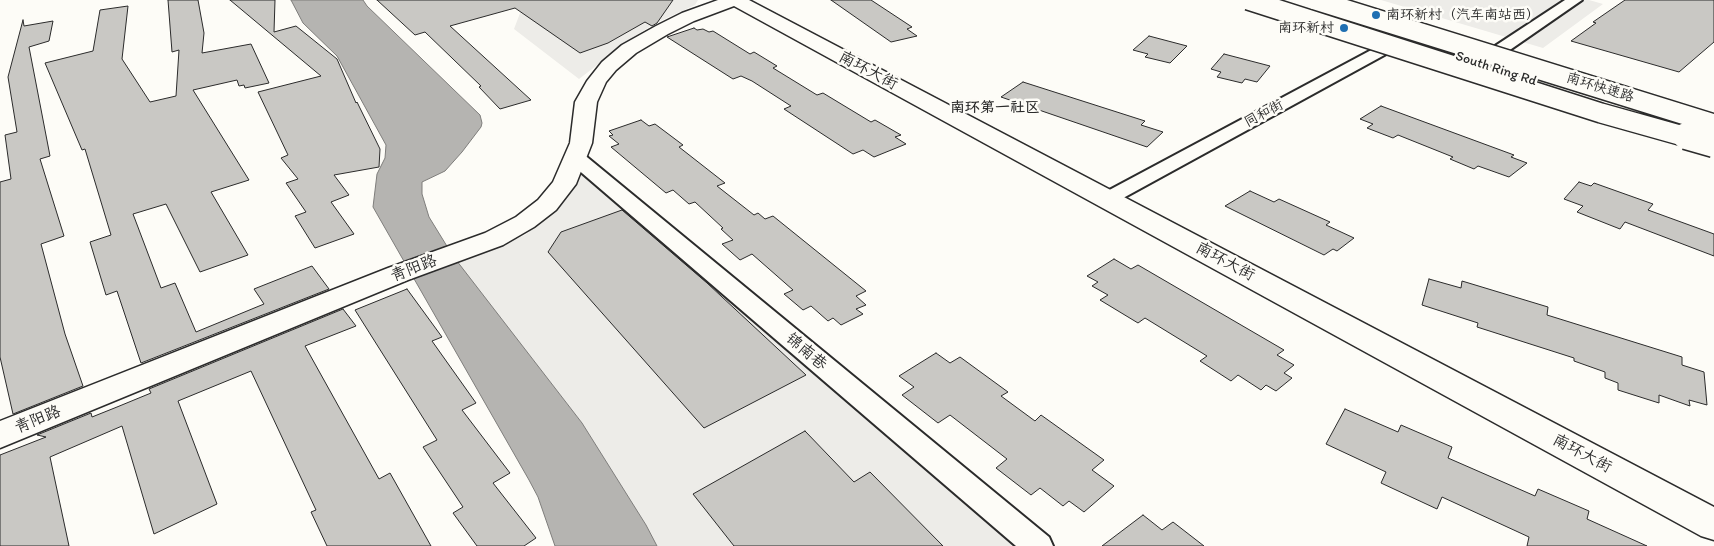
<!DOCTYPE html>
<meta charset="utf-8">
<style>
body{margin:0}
canvas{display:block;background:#fdfcf7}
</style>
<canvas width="1714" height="546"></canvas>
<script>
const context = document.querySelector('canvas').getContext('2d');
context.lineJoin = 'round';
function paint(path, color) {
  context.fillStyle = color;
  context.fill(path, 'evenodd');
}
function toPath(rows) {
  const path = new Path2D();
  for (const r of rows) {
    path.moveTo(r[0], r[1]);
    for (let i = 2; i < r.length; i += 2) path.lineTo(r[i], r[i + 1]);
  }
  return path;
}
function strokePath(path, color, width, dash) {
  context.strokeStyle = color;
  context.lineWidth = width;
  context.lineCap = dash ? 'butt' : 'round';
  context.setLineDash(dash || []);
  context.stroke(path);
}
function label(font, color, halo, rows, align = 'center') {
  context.font = font + ' Itim,"LXGW WenKai TC",sans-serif';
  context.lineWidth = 5;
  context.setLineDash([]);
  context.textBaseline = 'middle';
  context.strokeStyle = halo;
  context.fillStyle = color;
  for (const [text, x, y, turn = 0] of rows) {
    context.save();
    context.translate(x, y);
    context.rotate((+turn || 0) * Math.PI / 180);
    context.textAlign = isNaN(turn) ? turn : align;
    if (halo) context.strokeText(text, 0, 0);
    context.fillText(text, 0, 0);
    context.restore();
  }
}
paint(toPath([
 [525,0,698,0,695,5,654,24,635,36,579,79,514,29],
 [1381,0,1589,0,1603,4,1543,48],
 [582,170,1016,546,657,546,646,525,582,423,458,263,525,235,552,213]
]), '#edece8');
const water = toPath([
 [291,0,363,0,367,6,480,115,482,123,481,127,462,152,445,171,422,182,422,194,429,217,453,256,582,423,646,525,657,546,555,546,538,497,529,480,373,207,377,174,385,158,386,145,337,56,303,23,291,0]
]);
paint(water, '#b5b4b1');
strokePath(water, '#7e7d7b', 1);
const building = toPath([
 [168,0,198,0,204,33,202,53,251,44,269,83,245,88,244,85,239,86,237,80,193,90,249,180,211,192,248,255,200,272,166,204,133,214,161,288,175,283,196,332,264,304,254,289,312,266,329,289,141,363,117,291,106,295,90,242,111,235,85,149,82,150,45,63,93,51,100,10,128,6,122,59,150,102,176,96,179,50,172,52,168,0],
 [230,0,275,0,274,32,296,26,337,59,356,103,357,102,380,149,379,167,334,175,349,195,331,202,354,234,315,248,295,216,306,212,286,183,298,179,281,158,288,155,258,92,321,76,230,0],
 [377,0,673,0,657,23,652,26,645,22,608,43,580,53,515,8,450,26,531,100,500,109,479,87,481,86,425,32,415,35,377,0],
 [831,0,871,0,912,27,907,29,917,36,891,42,831,0],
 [1625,0,1714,0,1714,42,1679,72,1571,41,1596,23,1593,22,1625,0],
 [23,20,24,26,53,21,49,41,29,47,50,156,40,159,64,236,41,244,65,334,83,386,13,414,0,357,0,182,11,179,5,135,17,132,8,77,23,20],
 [694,28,697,30,703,29,709,32,713,31,750,54,754,52,777,66,773,68,817,95,823,93,871,122,875,120,901,135,895,137,906,144,874,157,863,150,853,154,784,109,791,106,752,81,741,76,733,79,667,37,694,28],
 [1149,36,1187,46,1170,63,1145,57,1148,54,1133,50,1149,36],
 [1224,54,1270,66,1257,82,1245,79,1242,83,1217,77,1221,72,1211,69,1224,54],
 [1023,82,1145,121,1141,125,1163,132,1147,147,1001,97,1023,82],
 [1381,106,1514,155,1511,157,1527,163,1509,177,1478,166,1474,169,1450,159,1453,157,1398,135,1393,138,1367,128,1373,124,1360,119,1381,106],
 [641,120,649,126,655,124,683,145,679,147,725,183,717,186,754,215,758,213,765,219,773,216,866,291,856,296,866,305,856,309,863,314,841,325,833,318,828,321,811,306,803,310,784,294,793,290,752,254,740,260,722,244,733,240,721,229,723,228,695,202,689,204,673,190,666,193,611,147,619,144,609,136,613,135,609,131,641,120],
 [1579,182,1591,186,1594,183,1653,204,1648,210,1714,234,1714,256,1625,222,1620,229,1577,212,1583,206,1564,199,1579,182],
 [1250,191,1274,202,1279,199,1330,222,1326,225,1354,238,1337,251,1333,249,1324,255,1225,206,1250,191],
 [622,210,707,283,806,375,704,428,548,252,561,232,622,210],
 [1114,259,1131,269,1138,265,1284,350,1277,355,1294,365,1284,373,1292,378,1276,391,1266,385,1261,390,1238,375,1231,381,1200,361,1207,356,1145,318,1138,323,1100,300,1108,295,1092,286,1098,282,1087,276,1114,259],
 [1429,279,1461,288,1462,281,1548,307,1547,315,1682,357,1682,365,1704,372,1707,405,1689,400,1690,406,1659,395,1659,403,1618,390,1618,383,1605,378,1605,372,1574,361,1574,358,1477,327,1478,323,1422,305,1429,279],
 [407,289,442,337,432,341,476,403,462,410,510,473,493,483,536,538,524,546,477,546,453,513,463,507,423,447,437,440,355,310,407,289],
 [343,309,356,326,305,346,379,479,390,473,431,546,327,546,311,512,316,510,251,371,178,401,217,504,154,534,122,426,50,457,69,546,0,546,0,455,46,437,37,435,91,413,92,417,117,407,151,393,149,389,343,309],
 [936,353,950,363,960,357,1008,392,1001,396,1035,421,1041,415,1104,460,1092,470,1114,486,1084,512,1069,501,1063,506,1040,488,1031,495,996,468,1007,459,950,415,938,423,902,395,914,387,899,376,936,353],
 [1345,409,1398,432,1401,425,1452,447,1448,458,1535,496,1538,489,1589,511,1587,519,1647,546,1527,546,1529,537,1442,497,1437,509,1381,483,1386,472,1326,444,1345,409],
 [805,431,854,482,870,472,943,546,734,546,693,494,805,431],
 [1143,515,1162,530,1173,522,1204,546,1102,546,1143,515]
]);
paint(building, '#c9c8c4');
strokePath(building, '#2b2b2b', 1);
const minor = toPath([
 [1565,0,1582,0,1504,54,1492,54,1490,51,1492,48,1565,0],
 [1420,24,1425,25,1427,28,1425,31,1399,47,1114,203,1107,205,1100,203,1097,199,1100,195,1420,24],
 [575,151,582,153,1049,537,1053,546,1016,546,568,161,566,157,568,153,575,151]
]);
const tertiary = toPath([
 [718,0,749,0,1714,507,1714,540,1701,536,734,6,694,21,668,34,636,53,616,70,606,82,597,102,592,143,576,184,556,210,534,227,503,245,408,280,0,448,0,421,388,268,485,233,516,217,538,200,553,182,570,143,575,102,587,81,602,62,622,45,656,26,682,13,718,0]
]);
strokePath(minor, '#2b2b2b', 4);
strokePath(tertiary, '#2b2b2b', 3);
paint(minor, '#fdfcf7');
paint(tertiary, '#fdfcf7');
const trunkBridgeFar1 = toPath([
 [1248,0,1601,113,1690,138],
 [1315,0,1714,124]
]);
const trunkBridge = toPath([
 [1686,136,1714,144]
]);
strokePath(trunkBridgeFar1, '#2b2b2b', 22, []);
strokePath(trunkBridge, '#2b2b2b', 29, []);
strokePath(trunkBridgeFar1, '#fdfcf7', 19);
strokePath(trunkBridge, '#fdfcf7', 26);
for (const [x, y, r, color] of [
 [1376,15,5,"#1f6fb2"],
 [1344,28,5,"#1f6fb2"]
]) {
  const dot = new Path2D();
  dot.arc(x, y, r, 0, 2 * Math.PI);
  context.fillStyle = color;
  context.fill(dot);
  strokePath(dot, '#fdfcf7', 2);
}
label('14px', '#2b2b2b', '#fdfcf7', [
 ["南环新村（汽车南站西）",1386,15],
 ["南环新村",1334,28,"right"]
], 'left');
label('14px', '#2b2b2b', '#fdfcf7', [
 ["South Ring Rd",1496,69,18],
 ["南环快速路",1600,88,17],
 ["同和街",1264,114,-28]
]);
label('bold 15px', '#2b2b2b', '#fdfcf7', [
 ["南环第一社区",995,108]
]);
label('16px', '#2b2b2b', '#fdfcf7', [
 ["南环大街",868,71,28],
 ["南环大街",1225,262,28],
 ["青阳路",414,269,-21],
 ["锦南巷",806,352,40],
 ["青阳路",38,420,-22],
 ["南环大街",1582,454,28]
]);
</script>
